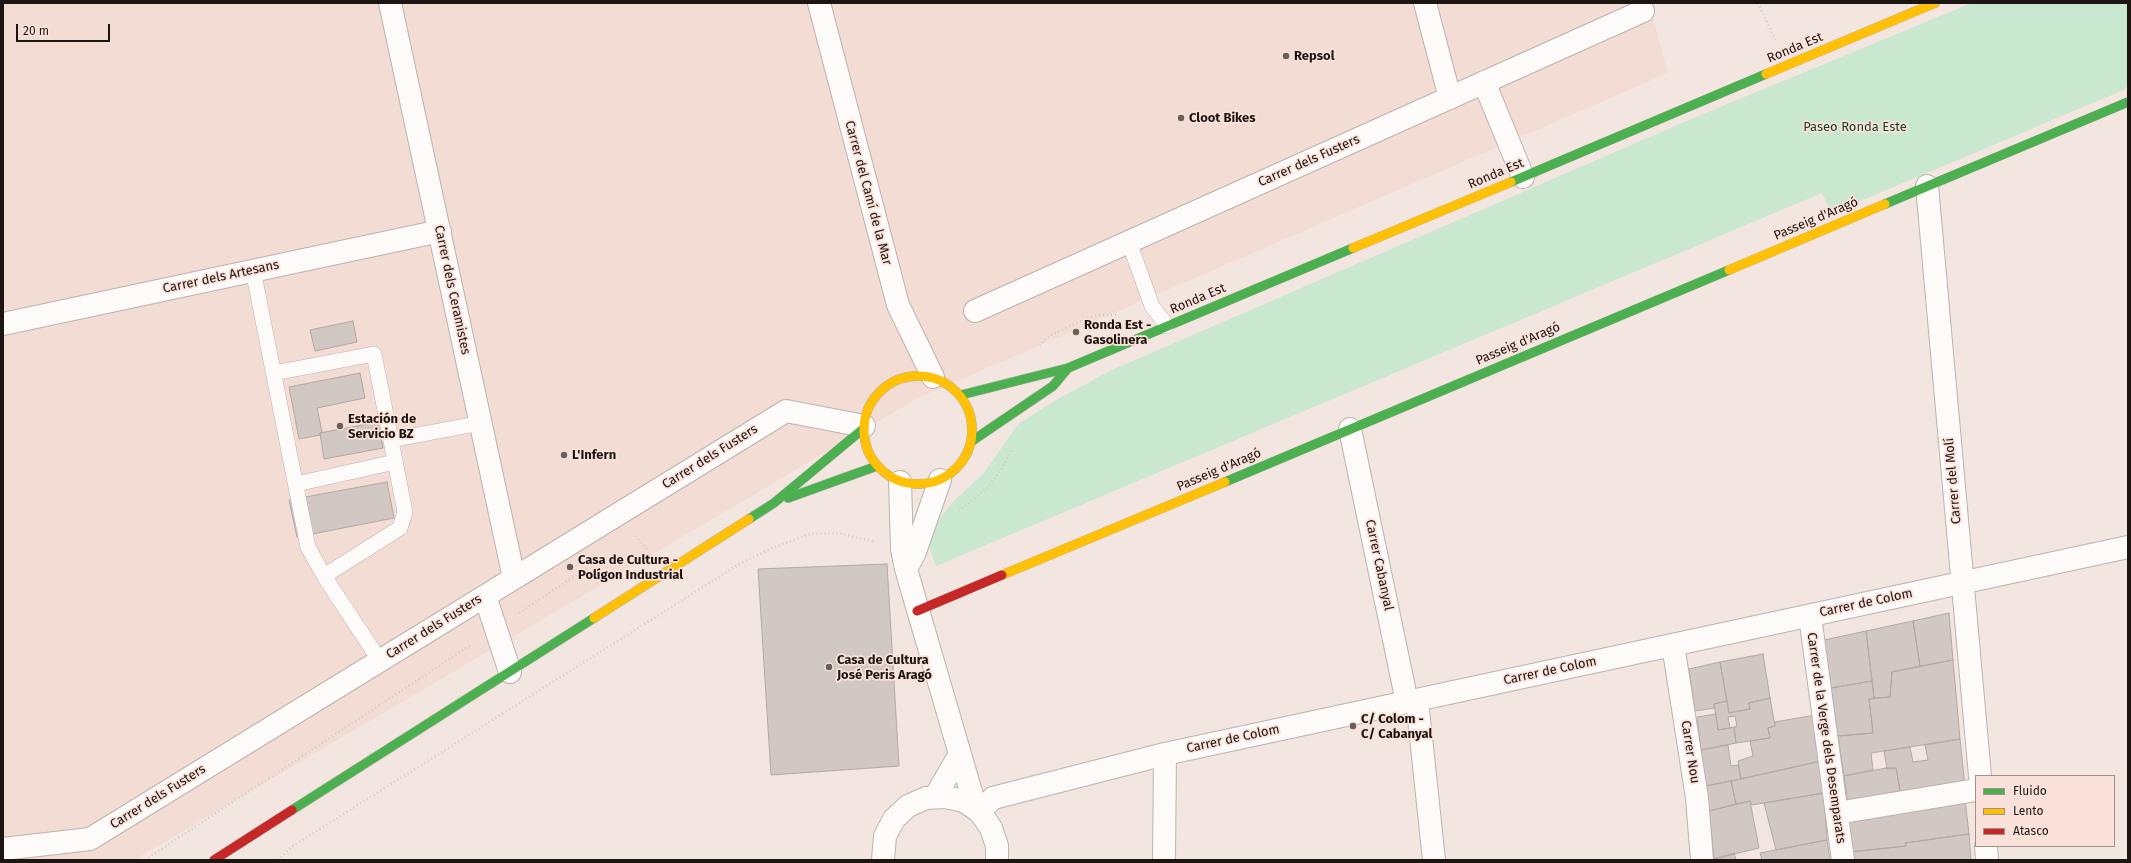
<!DOCTYPE html>
<meta charset="utf-8">
<style>
body{margin:0}
#map{position:relative;width:2131px;height:863px;overflow:hidden;background:#f3e6e1;font-family:"Fira Sans",sans-serif}
canvas{display:block}
.frame{position:absolute;inset:0;border:4px solid #1d1512;pointer-events:none}
.legend{position:absolute;left:1975px;top:775px;width:140px;height:72px;box-sizing:border-box;background:#fae2da;border:1px solid #a2908a;margin:0;padding:5px 7px;list-style:none;font-size:12px;color:#1d1512}
.legend li{display:flex;align-items:center;gap:8px;height:20px}
.legend b{width:20px;border:1px solid #a2908a}
.scale{position:absolute;left:16px;top:24px;width:94px;height:18px;box-sizing:border-box;border:2px solid #1d1512;border-top:0;padding-left:5px;font-size:12px;line-height:14px;white-space:nowrap;color:#1d1512;-webkit-text-stroke:3px #fae2da;paint-order:stroke}
</style>
<div id="map">
<canvas width="2131" height="863"></canvas>
<div class="frame"></div>
<ul class="legend">
<li><b style="height:5px;background:#4caf50"></b>Fluido</li>
<li><b style="height:5px;background:#ffc107"></b>Lento</li>
<li><b style="height:5px;background:#c62828"></b>Atasco</li>
</ul>
<div class="scale">20 m</div>
</div>
<script>
const context = document.querySelector('canvas').getContext('2d');
context.lineJoin = 'round';
function paint(path, color) {
  context.fillStyle = color;
  context.fill(path, 'evenodd');
}
function toPath(rows) {
  const path = new Path2D();
  for (const r of rows) {
    if (r.length === 3) {
      path.moveTo(r[0] + r[2], r[1]);
      path.arc(r[0], r[1], r[2], 0, 2 * Math.PI);
      continue;
    }
    path.moveTo(r[0], r[1]);
    for (let i = 2; i < r.length; i += 2) path.lineTo(r[i], r[i + 1]);
  }
  return path;
}
function strokePath(path, color, width, dash) {
  context.strokeStyle = color;
  context.lineWidth = width;
  context.lineCap = dash ? 'butt' : 'round';
  context.setLineDash(dash || []);
  context.stroke(path);
}
function label(font, color, halo, rows, align = 'center') {
  context.font = font + ' "Fira Sans",sans-serif';
  context.lineWidth = 3.5;
  context.setLineDash([]);
  context.textBaseline = 'middle';
  context.strokeStyle = halo;
  context.fillStyle = color;
  for (const [text, x, y, turn = 0] of rows) {
    context.save();
    context.translate(x, y);
    context.rotate((+turn || 0) * Math.PI / 180);
    context.textAlign = isNaN(turn) ? turn : align;
    if (halo) context.strokeText(text, 0, 0);
    context.fillText(text, 0, 0);
    context.restore();
  }
}
paint(toPath([
 [3,3,1649,3,1668,73,918,398,134,860,3,860]
]), '#f3dcd3');
paint(toPath([
 [1972,3,2128,3,2128,70,2126,89,1832,213,1822,193,936,566,927,541,942,515,955,500,984,473,1018,424,1058,399,1112,370,1696,117]
]), '#cae7cf');
const building = toPath([
 [353,321,357,342,315,351,310,330,353,321],
 [360,373,365,398,317,408,322,432,320,433,320,435,299,439,289,387,360,373],
 [378,422,383,448,324,459,320,433,378,422],
 [387,482,394,518,297,537,289,500,387,482],
 [887,564,899,766,771,775,758,569,887,564],
 [1949,613,1953,660,1920,666,1913,621,1949,613],
 [1913,621,1920,666,1892,672,1890,697,1874,698,1866,631,1913,621],
 [1866,631,1872,681,1831,688,1824,640,1866,631],
 [1763,654,1770,698,1749,703,1750,709,1729,713,1720,662,1763,654],
 [1953,660,1960,739,1871,753,1873,770,1844,776,1838,736,1873,733,1869,699,1890,697,1892,672,1953,660],
 [1720,662,1727,701,1714,704,1715,708,1695,711,1689,669,1720,662],
 [1872,681,1874,698,1869,699,1873,733,1838,736,1831,688,1872,681],
 [1770,698,1775,726,1768,728,1770,738,1736,743,1734,727,1737,726,1735,716,1728,717,1730,728,1718,730,1714,704,1727,701,1729,713,1750,709,1749,703,1770,698],
 [1716,714,1718,730,1734,727,1736,743,1701,750,1697,717,1716,714],
 [1815,715,1821,761,1741,779,1738,761,1753,756,1750,741,1770,738,1768,728,1775,726,1775,722,1815,715],
 [1960,739,1965,787,1901,796,1896,768,1887,769,1884,751,1910,747,1913,762,1928,760,1925,745,1960,739],
 [1728,745,1731,766,1738,765,1741,779,1705,786,1701,750,1728,745],
 [1821,761,1824,793,1752,805,1750,801,1736,804,1731,781,1821,761],
 [1886,768,1896,768,1901,796,1848,803,1844,776,1886,768],
 [1731,781,1736,804,1709,811,1705,786,1731,781],
 [1824,793,1827,840,1776,850,1764,803,1824,793],
 [1965,799,1969,834,1905,843,1906,846,1850,852,1847,818,1965,799],
 [1750,801,1759,848,1714,859,1709,811,1750,801],
 [1969,834,1971,860,1851,860,1850,852,1906,846,1905,843,1969,834],
 [1827,840,1830,860,1762,860,1760,853,1827,840],
 [1734,853,1736,860,1714,860,1714,859,1734,853]
]);
paint(building, '#d1c7c3');
strokePath(building, '#b2a8a4', 1);
const lane = toPath([
 [1129,242,1152,306,1167,326],
 [253,270,308,547,324,576,380,661],
 [274,373,374,354,405,512,400,528,324,576],
 [391,440,481,423],
 [296,484,395,462]
]);
const street = toPath([
 [390,3,514,578],
 [819,3,898,305,933,377],
 [1425,3,1450,98],
 [1484,82,1523,177],
 [1927,186,1980,776],
 [975,311,1643,11],
 [3,324,440,231],
 [1350,429,1407,702],
 [900,482,902,549,906,569,976,809],
 [906,569,915,552,940,480],
 [485,596,510,672],
 [1810,616,1843,860],
 [1673,645,1697,798,1702,860],
 [1417,700,1434,860],
 [935,797,960,754],
 [1837,813,1976,790],
 [981,814,985,806,993,798,1165,754,2128,547],
 [1986,846,1987,860],
 [3,849,90,839,786,411,864,426],
 [883,860,885,836,894,819,908,806,926,798,945,797,964,801,980,812,991,828,997,846,997,860],
 [1164,860,1165,754]
]);
const fast = toPath([
 [1511,182,1766,74],
 [1885,204,2128,102],
 [961,395,1068,368,1353,248],
 [972,441,1053,386,1068,368],
 [1225,482,1729,270],
 [788,498,877,466],
 [749,519,774,503,863,429],
 [292,810,594,618]
]);
const slow = toPath([
 [1766,74,1935,3],
 [1353,248,1511,182],
 [1729,270,1885,204],
 [918,430,54],
 [1002,575,1225,482],
 [594,618,749,519]
]);
const jam = toPath([
 [917,611,1002,575],
 [214,860,292,810]
]);
strokePath(lane, '#bcb2ae', 16);
strokePath(street, '#bcb2ae', 24);
strokePath(fast, '#bcb2ae', 10);
strokePath(slow, '#bcb2ae', 10);
strokePath(jam, '#bcb2ae', 10);
strokePath(toPath([
 [1758,3,1776,41],
 [1040,346,1046,338,1053,334,1085,319,1098,315,1119,315],
 [959,511,987,488,1001,470,1012,449],
 [636,536,648,550],
 [519,613,587,568],
 [145,860,472,644],
 [278,860,290,848,741,563,775,547,810,534,838,533,875,542]
]), '#d0cccc', 2.5, [1, 3]);
strokePath(lane, '#fdfbfa', 15);
strokePath(street, '#fdfbfa', 22);
strokePath(fast, '#4caf50', 9);
strokePath(slow, '#ffc107', 9);
strokePath(jam, '#c62828', 9);
for (const [x, y, r, color] of [
 [1286,56,4,"#685e5a"],
 [1181,118,4,"#685e5a"],
 [1076,332,4,"#685e5a"],
 [340,426,4,"#685e5a"],
 [564,455,4,"#685e5a"],
 [570,567,4,"#685e5a"],
 [829,667,4,"#685e5a"],
 [1353,726,4,"#685e5a"]
]) {
  const dot = new Path2D();
  dot.arc(x, y, r, 0, 2 * Math.PI);
  context.fillStyle = color;
  context.fill(dot);
  strokePath(dot, '#fae2da', 1.5);
}
label('13px', '#1d1512', '#fae2da', [
 ["Ronda Est",1795,48,-23],
 ["Carrer dels Fusters",1309,161,-24],
 ["Ronda Est",1496,174,-23],
 ["Carrer del Camí de la Mar",868,193,75],
 ["Passeig d'Aragó",1816,219,-23],
 ["Carrer dels Artesans",221,277,-12],
 ["Carrer dels Ceramistes",452,290,78],
 ["Ronda Est",1198,299,-23],
 ["Passeig d'Aragó",1518,344,-23],
 ["Carrer dels Fusters",710,457,-32],
 ["Passeig d'Aragó",1219,470,-23],
 ["Carrer del Molí",1953,481,-95],
 ["Carrer Cabanyal",1379,565,78],
 ["Carrer de Colom",1866,603,-12],
 ["Carrer dels Fusters",434,627,-32],
 ["Carrer de Colom",1550,671,-12],
 ["Carrer de la Verge dels Desemparats",1826,738,82],
 ["Carrer de Colom",1233,739,-12],
 ["Carrer Nou",1690,752,81],
 ["Carrer dels Fusters",158,797,-32]
]);
label('bold 13px', '#1d1512', '#fae2da', [
 ["Repsol",1294,56],
 ["Cloot Bikes",1189,118],
 ["Ronda Est -",1084,325],
 ["Gasolinera",1084,340],
 ["Estación de",348,419],
 ["Servicio BZ",348,434],
 ["L'Infern",572,455],
 ["Casa de Cultura -",578,560],
 ["Polígon Industrial",578,575],
 ["Casa de Cultura",837,660],
 ["José Peris Aragó",837,675],
 ["C/ Colom -",1361,719],
 ["C/ Cabanyal",1361,734]
], 'left');
label('13px', '#143f28', '#fae2da', [
 ["Paseo Ronda Este",1855,127]
]);
</script>
